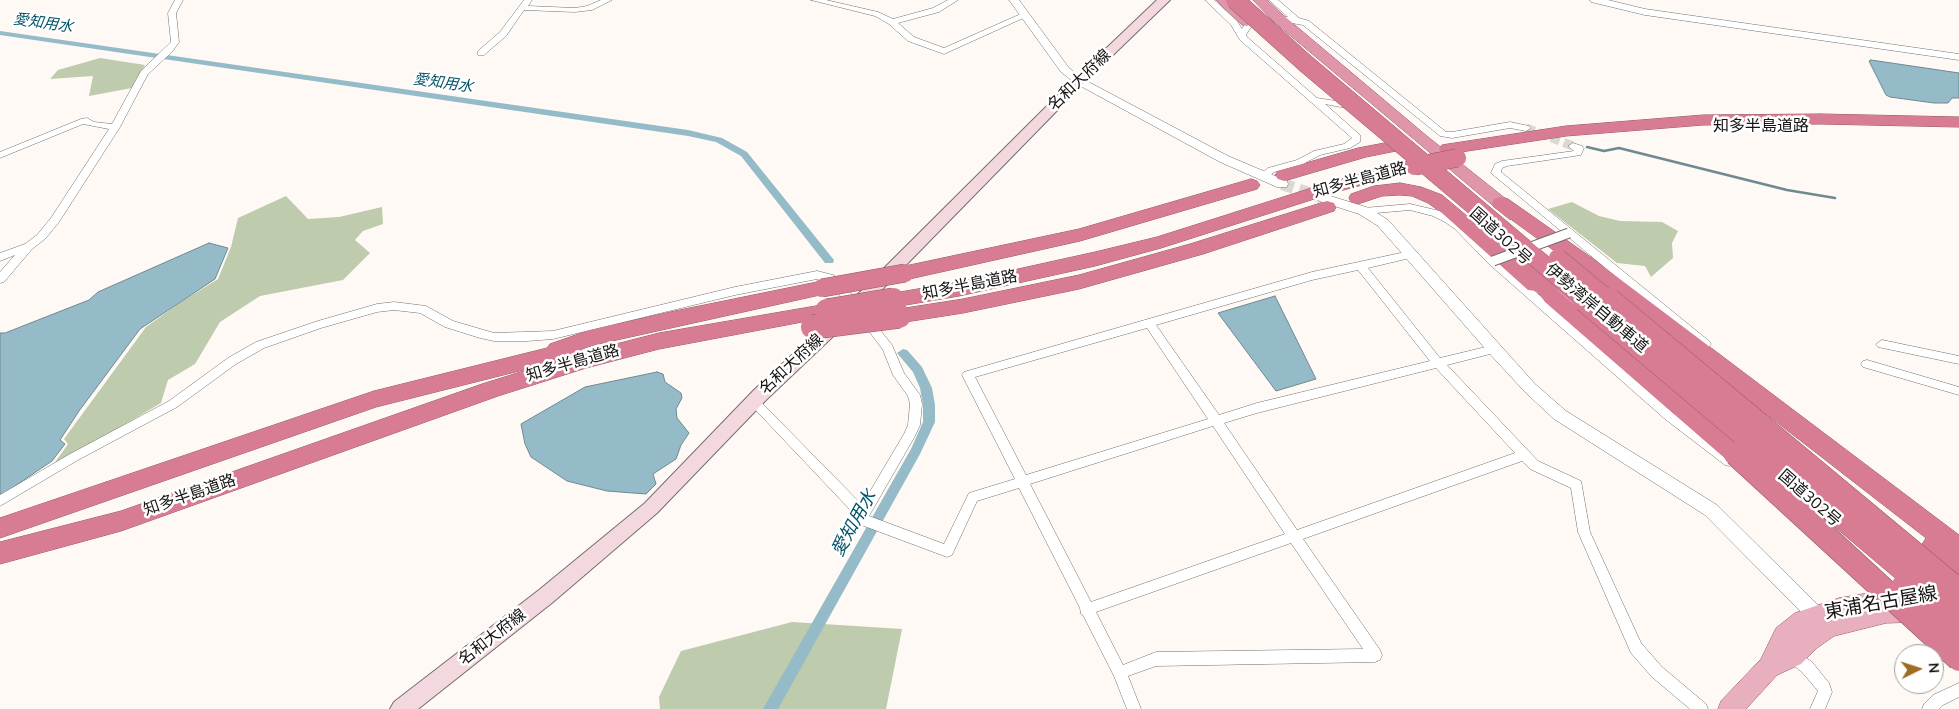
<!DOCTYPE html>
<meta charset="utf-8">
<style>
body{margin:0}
#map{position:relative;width:1959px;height:709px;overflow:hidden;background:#fef9f4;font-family:"Nunito Sans",sans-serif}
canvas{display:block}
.north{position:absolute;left:1894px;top:644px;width:50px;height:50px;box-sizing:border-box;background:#fff;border:1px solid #a2a1a0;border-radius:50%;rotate:86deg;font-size:14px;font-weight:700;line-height:20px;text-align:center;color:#161412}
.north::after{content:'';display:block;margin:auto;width:18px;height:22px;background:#9f6d22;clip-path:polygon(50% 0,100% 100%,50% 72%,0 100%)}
</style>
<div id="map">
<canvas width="1959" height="709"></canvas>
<div class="north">N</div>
</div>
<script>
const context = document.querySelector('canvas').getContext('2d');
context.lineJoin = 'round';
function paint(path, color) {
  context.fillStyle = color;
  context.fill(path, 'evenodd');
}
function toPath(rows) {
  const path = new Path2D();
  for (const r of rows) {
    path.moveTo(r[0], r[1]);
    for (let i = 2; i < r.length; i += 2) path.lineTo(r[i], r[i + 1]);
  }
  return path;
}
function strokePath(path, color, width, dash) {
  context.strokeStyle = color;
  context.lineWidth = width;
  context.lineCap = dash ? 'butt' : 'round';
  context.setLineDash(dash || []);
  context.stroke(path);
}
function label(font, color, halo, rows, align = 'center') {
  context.font = font + ' "Nunito Sans","Noto Sans JP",sans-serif';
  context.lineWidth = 5;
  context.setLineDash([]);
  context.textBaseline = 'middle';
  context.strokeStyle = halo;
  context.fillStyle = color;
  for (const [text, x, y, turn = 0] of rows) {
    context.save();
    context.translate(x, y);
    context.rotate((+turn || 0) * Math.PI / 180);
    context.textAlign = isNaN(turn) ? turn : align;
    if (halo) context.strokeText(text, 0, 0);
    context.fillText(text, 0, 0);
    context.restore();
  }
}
paint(toPath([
 [100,58,145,65,132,88,89,96,93,76,50,79,58,70],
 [286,196,308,219,339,217,382,207,383,224,363,231,355,240,370,253,343,280,260,296,220,322,195,364,168,380,161,403,51,468,68,444,64,439,146,327,181,302,218,279,231,247,238,218],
 [1572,202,1599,216,1620,221,1662,222,1678,231,1672,243,1673,258,1651,277,1645,266,1617,263,1548,209],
 [792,622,902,629,886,709,660,709,659,697,681,651]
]), '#becbac');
const water = toPath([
 [1871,60,1959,73,1959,98,1952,98,1948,103,1934,103,1890,97,1886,95,1869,61,1871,60],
 [209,243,228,248,215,279,140,329,79,411,60,440,65,444,52,461,3,494,0,494,0,333,5,333,89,300,98,292,209,243],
 [1275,296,1316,379,1276,391,1218,313,1275,296],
 [657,372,663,374,665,382,681,393,682,398,676,409,677,418,689,433,681,445,676,459,653,474,656,484,646,494,607,491,567,481,531,457,525,444,521,424,585,387,657,372]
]);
paint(water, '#95bbc8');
strokePath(water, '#6f8991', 1);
strokePath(toPath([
 [1587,147,1604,151,1619,148,1787,190,1835,198]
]), '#6f8991', 2.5);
paint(toPath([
 [0,31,688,130,722,138,747,152,834,260,833,263,825,263,741,156,716,142,688,136,0,35,0,31],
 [903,349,907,350,922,367,932,388,935,405,935,422,920,454,778,709,763,709,911,449,923,422,923,405,920,388,913,372,897,353,903,349]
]), '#95bbc8');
strokePath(toPath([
 [1526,128,1573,146]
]), '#dbd7d2', 9, [9, 4.5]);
strokePath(toPath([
 [1282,184,1321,197]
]), '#dbd7d2', 12, [12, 6]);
const minor = toPath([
 [175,0,183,0,176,13,179,42,172,52,148,74,120,127,59,222,45,239,32,249,4,282,0,283,0,272,15,255,0,261,0,253,25,244,37,235,51,218,109,129,83,124,0,158,0,152,81,119,87,118,94,122,112,124,141,71,171,42,168,13,175,0],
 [524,0,532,0,528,6,575,8,587,6,601,0,612,0,592,10,575,12,524,10,506,36,484,55,478,55,478,51,500,32,524,0],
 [811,0,826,0,878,12,893,19,933,8,948,0,958,0,939,12,898,23,914,37,944,48,1023,13,1030,15,944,54,908,41,889,24,875,16,811,0],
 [1205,0,1214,0,1237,21,1242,29,1246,22,1252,22,1253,24,1246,35,1247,37,1317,98,1349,103,1349,107,1346,108,1325,104,1360,135,1360,142,1350,148,1320,155,1303,164,1274,172,1266,179,1260,179,1260,175,1268,168,1297,160,1314,151,1344,144,1352,138,1240,40,1231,25,1205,0],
 [1269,0,1278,0,1299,18,1309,21,1446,132,1452,132,1510,122,1529,126,1531,128,1526,131,1510,128,1452,138,1440,136,1303,25,1275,20,1275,16,1278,16,1288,17,1269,0],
 [1573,143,1582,146,1584,148,1581,155,1507,166,1502,168,1501,172,1709,341,1711,344,1709,347,1701,347,1491,173,1495,164,1502,161,1574,151,1568,146,1573,143],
 [1410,204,1440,211,1463,225,1497,258,1673,413,1733,457,1735,461,1733,465,1729,466,1725,465,1665,419,1489,264,1455,229,1445,222,1433,216,1410,210,1364,214,1359,211,1364,208,1410,204],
 [1410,251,1415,255,1414,257,1368,268,1440,358,1494,345,1498,346,1500,349,1498,352,1447,365,1538,461,1581,481,1590,532,1641,643,1662,667,1706,704,1708,709,1690,709,1652,677,1631,653,1578,532,1571,488,1530,469,1522,461,1303,539,1380,650,1382,655,1380,660,1375,662,1156,666,1128,676,1141,709,1127,709,1114,676,1083,615,1081,614,1080,608,1019,488,977,501,952,555,947,557,856,523,855,519,856,516,748,402,750,399,758,399,862,505,904,434,908,425,910,404,908,396,893,375,883,350,860,319,861,316,869,316,892,345,904,373,920,395,922,404,920,425,915,436,869,516,944,544,969,493,1015,479,962,375,964,372,1312,272,1410,251],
 [1358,270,1430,361,1257,403,1219,415,1156,325,1312,280,1358,270],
 [1147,328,1208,419,1026,475,975,377,1147,328],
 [1436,368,1515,453,1297,530,1224,423,1257,413,1436,368],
 [1213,426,1285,534,1091,602,1030,484,1213,426],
 [1291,543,1363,649,1156,652,1123,665,1096,612,1291,543],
 [817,271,833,275,841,280,859,304,860,307,859,310,851,310,833,286,817,279,735,295,553,339,527,341,494,341,480,338,445,327,420,313,394,310,377,312,321,328,264,348,236,364,177,407,78,460,0,506,0,495,70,454,169,401,228,358,256,342,318,321,377,304,394,302,426,306,453,321,494,333,553,331,735,287,817,271],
 [1882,340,1959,356,1959,364,1878,347,1876,344,1882,340],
 [1867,360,1959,387,1959,395,1863,367,1861,364,1863,361,1867,360],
 [1793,649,1812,662,1829,683,1832,692,1825,709,1810,709,1818,691,1802,672,1788,661,1786,656,1788,651,1793,649],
 [1959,683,1959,697,1943,705,1939,709,1922,709,1924,704,1933,695,1959,683]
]);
const tertiary = toPath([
 [1009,0,1019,0,1069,68,1083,79,1228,156,1287,181,1288,184,1287,187,1277,187,1220,162,1075,83,1061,72,1009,0],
 [1590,0,1608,0,1645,9,1959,54,1959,60,1645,15,1591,2,1590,0],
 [1324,194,1369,208,1388,220,1535,384,1566,411,1717,505,1829,616,1832,622,1829,628,1823,630,1817,628,1705,515,1554,419,1525,392,1489,353,1378,226,1359,214,1319,201,1317,198,1324,194]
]);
const secondary = toPath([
 [1157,0,1170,0,1083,84,861,311,855,313,849,311,847,307,849,303,1075,78,1157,0],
 [837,317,843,319,845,323,843,327,766,400,657,513,553,602,418,709,390,709,394,702,539,590,645,503,754,390,831,319,837,317]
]);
const primary = toPath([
 [1904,587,1912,590,1915,597,1913,602,1923,605,1926,612,1923,619,1915,622,1886,623,1834,636,1817,648,1801,664,1777,675,1746,709,1718,709,1721,701,1761,659,1776,628,1795,613,1839,598,1904,587]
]);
const trunk = toPath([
 [1216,0,1231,0,1254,22,1247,26,1242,25,1216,0],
 [1253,0,1267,0,1283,15,1428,137,1521,211,1523,215,1521,219,1515,220,1509,219,1273,21,1253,0],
 [1536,263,1542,265,1598,314,1601,319,1598,324,1592,326,1586,324,1530,273,1527,269,1530,265,1536,263]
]);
const motorway = toPath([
 [1821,114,1959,117,1959,127,1821,124,1703,125,1566,136,1448,154,1442,153,1439,149,1442,145,1448,144,1566,126,1703,115,1821,114],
 [1395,141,1401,142,1404,146,1401,150,1366,157,1284,181,1278,179,1275,175,1278,171,1358,148,1395,141],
 [1408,161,1414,163,1417,167,1414,171,1336,192,1161,248,1095,266,959,296,894,307,887,305,884,300,887,295,894,293,959,282,1095,252,1157,237,1324,184,1408,161],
 [1251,179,1257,181,1260,185,1257,189,1080,241,905,280,898,278,895,273,898,268,905,266,1079,229,1251,179],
 [1400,183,1421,187,1442,195,1519,260,1527,255,1534,257,1559,292,1744,447,1748,454,1744,461,1736,463,1728,461,1545,302,1537,291,1528,290,1442,213,1428,203,1412,196,1400,195,1382,196,1358,204,1351,202,1349,198,1351,194,1374,186,1400,183],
 [1501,197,1508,199,1592,258,1959,535,1959,578,1950,575,1924,554,1921,546,1926,538,1578,268,1494,207,1492,203,1494,199,1501,197],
 [1327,201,1334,203,1336,207,1334,211,1203,254,1079,289,963,313,899,323,892,321,889,316,892,311,899,309,963,299,1079,275,1190,244,1327,201],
 [822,281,829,283,832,288,829,293,594,345,582,349,581,353,659,333,827,304,834,306,837,311,834,316,659,349,586,368,498,396,121,531,0,564,0,542,121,511,482,384,543,365,376,407,0,538,0,518,374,391,547,348,550,344,590,330,675,311,822,281]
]);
strokePath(minor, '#74706b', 1);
strokePath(tertiary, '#74706b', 1);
strokePath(secondary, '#74706b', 2);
strokePath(primary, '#945866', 1);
strokePath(trunk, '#945866', 1);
strokePath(motorway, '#945866', 1);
paint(minor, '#fff');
paint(tertiary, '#fff');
paint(secondary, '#f3d8df');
paint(primary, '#e8b0bf');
paint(trunk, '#e096aa');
paint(motorway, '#d87c94');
const minorBridge = toPath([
 [1493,261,1569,233]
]);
const motorwayBridgeFar1 = toPath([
 [1235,0,1305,63,1587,301],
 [1415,166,1457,158],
 [1558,258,1610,301],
 [822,288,905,273],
 [886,301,894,300]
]);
const motorwayBridge = toPath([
 [1585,300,1959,616],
 [1609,300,1959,591],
 [827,311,893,300],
 [813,327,899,316],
 [1736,454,1959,659],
 [1903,587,1959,637]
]);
strokePath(minorBridge, '#74706b', 11, []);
strokePath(motorwayBridgeFar1, '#945866', 19, []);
strokePath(motorwayBridge, '#945866', 25, []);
strokePath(minorBridge, '#fff', 9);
strokePath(motorwayBridgeFar1, '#d87c94', 18);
strokePath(motorwayBridge, '#d87c94', 24);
label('italic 15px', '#025467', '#fff', [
 ["愛知用水",43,24,8],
 ["愛知用水",443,84,8]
]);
label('16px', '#161412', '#fff', [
 ["名和大府線",1080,81,-44],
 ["知多半島道路",1761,127],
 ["知多半島道路",1360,181,-15],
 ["国道302号",1500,237,42],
 ["知多半島道路",970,286,-11],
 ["伊勢湾岸自動車道",1596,309,40],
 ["知多半島道路",573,364,-16],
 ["名和大府線",792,365,-43],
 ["知多半島道路",190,496,-19],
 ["国道302号",1809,499,41],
 ["名和大府線",493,638,-38]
]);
label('italic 18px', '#025467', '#fff', [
 ["愛知用水",855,524,-61]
]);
label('19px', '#161412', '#fff', [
 ["東浦名古屋線",1881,604,-10]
]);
</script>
